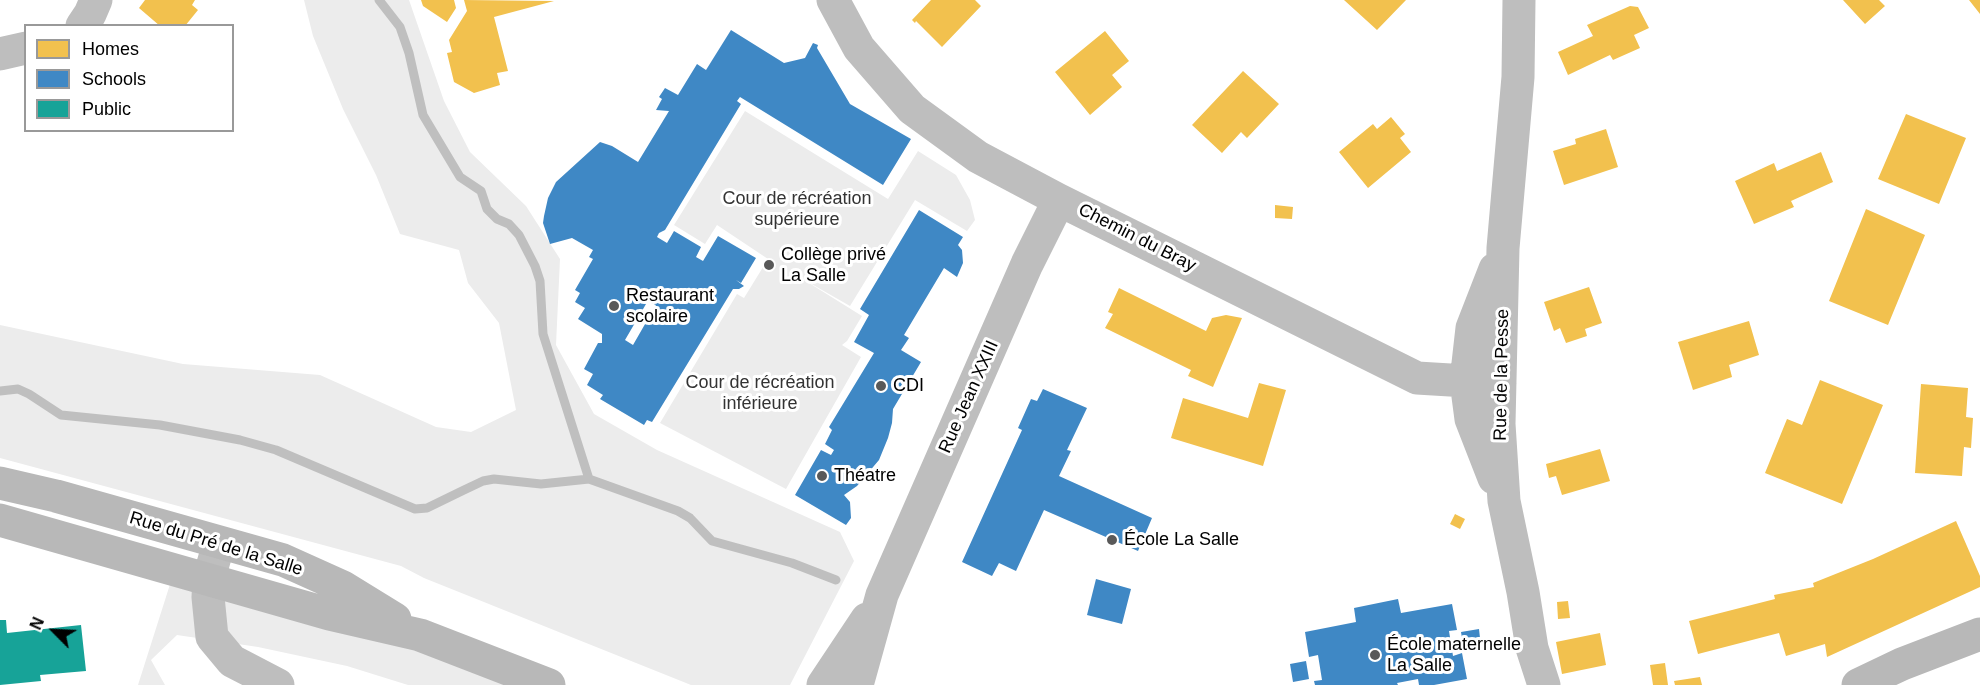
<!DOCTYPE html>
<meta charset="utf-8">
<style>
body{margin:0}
#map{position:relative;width:1980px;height:685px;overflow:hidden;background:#fff;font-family:Helvetica,sans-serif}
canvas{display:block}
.legend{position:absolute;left:24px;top:24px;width:210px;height:108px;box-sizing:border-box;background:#fff;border:2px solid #999;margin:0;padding:8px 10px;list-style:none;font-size:18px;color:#000}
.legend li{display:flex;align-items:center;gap:12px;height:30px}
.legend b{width:30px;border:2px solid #999}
.north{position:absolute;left:24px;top:601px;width:60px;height:60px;-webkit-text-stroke:4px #fff;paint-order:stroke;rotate:294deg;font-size:16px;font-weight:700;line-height:24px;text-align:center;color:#000}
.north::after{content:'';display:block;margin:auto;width:21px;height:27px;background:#000;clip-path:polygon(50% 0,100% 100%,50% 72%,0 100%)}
</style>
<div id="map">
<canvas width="1980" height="685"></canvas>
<ul class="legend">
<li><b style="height:16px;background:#f2c14e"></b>Homes</li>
<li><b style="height:16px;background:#3f88c5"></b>Schools</li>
<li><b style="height:16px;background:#17a398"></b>Public</li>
</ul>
<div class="north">N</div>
</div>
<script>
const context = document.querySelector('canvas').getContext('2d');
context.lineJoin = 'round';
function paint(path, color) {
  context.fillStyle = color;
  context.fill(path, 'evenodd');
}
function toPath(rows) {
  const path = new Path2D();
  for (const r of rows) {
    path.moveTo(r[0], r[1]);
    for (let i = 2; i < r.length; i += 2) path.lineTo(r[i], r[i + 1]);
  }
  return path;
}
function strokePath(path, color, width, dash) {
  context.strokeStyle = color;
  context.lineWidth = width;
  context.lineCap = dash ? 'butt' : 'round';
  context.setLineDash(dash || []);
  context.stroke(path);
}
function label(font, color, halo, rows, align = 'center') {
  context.font = font + ' Helvetica,sans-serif';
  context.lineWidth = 6;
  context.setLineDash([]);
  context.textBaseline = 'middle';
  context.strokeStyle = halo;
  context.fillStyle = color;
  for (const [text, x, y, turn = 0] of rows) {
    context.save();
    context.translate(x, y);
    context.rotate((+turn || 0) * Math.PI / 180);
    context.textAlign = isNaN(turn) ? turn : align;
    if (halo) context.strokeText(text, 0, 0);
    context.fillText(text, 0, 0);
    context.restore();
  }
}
paint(toPath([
 [304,0,409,0,444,101,470,152,526,206,560,259,556,345,594,414,657,450,840,532,854,561,790,685,691,685,424,578,401,566,0,458,0,325,183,364,320,375,436,427,471,432,516,410,499,323,468,283,459,250,400,234,376,175,343,109,313,36],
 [745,111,888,199,918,151,956,175,970,200,975,220,967,231,915,200,850,306,801,278,862,316,847,341,842,345,861,357,786,489,660,423,737,294,744,298,768,259,717,225,705,244,674,225],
 [172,578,269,597,524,685,408,685,347,666,258,647,177,635,151,660,165,685,138,685]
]), '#ececec');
paint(toPath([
 [145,0,195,0,192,5,198,10,185,26,160,26,139,8],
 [421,0,454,0,456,8,447,22,423,6],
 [464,0,554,1,494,17,508,71,497,73,500,85,474,93,454,82,447,53,452,52,449,40,467,11],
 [931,0,975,0,981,6,942,47,916,21,915,23,912,20],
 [1344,0,1406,0,1377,30],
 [1843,0,1879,0,1885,6,1865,24],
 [1969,0,1980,0,1980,14],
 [1630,6,1638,7,1649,28,1634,35,1640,48,1613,60,1610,55,1568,75,1558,52,1593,36,1587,25],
 [1105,31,1129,61,1112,75,1122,87,1090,115,1055,72],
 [1243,71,1279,104,1247,138,1241,132,1222,153,1192,125],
 [1906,114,1966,138,1939,204,1878,179],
 [1391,117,1405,134,1400,138,1411,152,1368,188,1339,152,1373,124,1377,129],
 [1606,129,1618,167,1564,185,1553,151,1576,144,1575,139],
 [1821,152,1833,182,1791,201,1794,207,1754,224,1735,181,1774,163,1777,171],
 [1275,205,1293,207,1292,219,1275,218],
 [1866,209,1925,235,1888,325,1829,301],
 [1589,287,1602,323,1585,329,1587,336,1566,343,1560,328,1554,331,1544,302],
 [1119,288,1206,331,1212,318,1226,315,1242,318,1213,387,1188,376,1191,370,1105,328,1113,314,1108,312],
 [1749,321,1759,355,1729,365,1732,377,1693,390,1678,342],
 [1820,380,1883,405,1842,504,1765,473,1787,419,1802,425],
 [1259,383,1286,390,1263,466,1171,438,1183,398,1248,418],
 [1921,384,1968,388,1966,417,1973,418,1971,448,1964,447,1962,476,1915,473],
 [1600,449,1610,481,1562,495,1556,476,1549,478,1546,464],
 [1455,514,1465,519,1460,529,1450,524],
 [1956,521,1980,576,1980,587,1827,657,1825,644,1786,656,1779,633,1698,654,1689,621,1775,599,1774,595,1814,587,1813,583,1873,559],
 [1568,601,1570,618,1558,619,1557,602],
 [1600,633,1606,665,1562,674,1556,642],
 [1665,663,1668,685,1653,685,1650,665],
 [1700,677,1702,685,1675,685,1674,681]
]), '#f2c14e');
paint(toPath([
 [731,30,784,63,805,58,813,43,818,45,817,48,850,104,911,139,883,185,740,97,737,101,741,104,665,230,659,233,657,237,667,243,674,231,701,247,696,257,703,261,718,236,756,258,741,283,736,280,744,286,739,289,733,289,652,422,647,420,644,425,600,399,603,395,587,385,593,374,584,369,598,343,602,343,602,334,578,319,585,308,575,302,580,293,575,290,593,259,589,257,593,250,572,238,550,244,543,223,544,216,548,198,556,182,600,142,612,146,638,162,669,111,656,110,662,99,659,97,665,88,678,95,697,64,706,70],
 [644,289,642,299,656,305,633,345,625,340,646,304,638,300],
 [919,210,963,237,958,245,962,250,963,263,957,277,944,268,904,335,909,338,901,350,921,362,893,409,892,423,888,438,879,460,857,486,844,495,850,502,851,518,846,525,795,495,821,450,831,455,834,450,825,444,832,430,829,427,874,353,854,342,869,315,860,309],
 [1043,389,1087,408,1067,450,1071,451,1059,476,1152,518,1138,551,1044,510,1016,571,999,563,992,576,962,562,1022,430,1018,428,1031,399,1037,401],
 [1096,579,1131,589,1122,624,1087,615],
 [1398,599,1401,613,1452,604,1457,630,1449,631,1453,656,1462,653,1467,679,1434,685,1419,685,1418,679,1397,683,1398,685,1315,685,1314,681,1322,680,1318,655,1309,657,1305,632,1356,622,1354,608],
 [1479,629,1481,647,1464,650,1461,632],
 [1306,661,1309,679,1293,682,1290,664]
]), '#3f88c5');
paint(toPath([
 [0,620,6,620,7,633,81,625,86,671,40,675,41,681,0,685]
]), '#17a398');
strokePath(toPath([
 [379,0,400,27,409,53,423,115,460,177,481,191,487,209,497,219,509,224,519,235,535,266,540,281,543,334,589,479],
 [0,391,18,389,29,394,61,415,160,425,240,440,276,450,415,509,427,508,464,490,483,481,494,479,541,484,589,479,678,511,690,518,712,541,792,563,836,580]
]), '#bfbfbf', 9);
strokePath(toPath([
 [833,0,859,48,912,109,978,157,1059,200,1417,378,1500,383],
 [1519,0,1518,77,1503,248,1499,424,1504,501,1523,592,1532,648,1544,685],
 [82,26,90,14,96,0],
 [0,54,26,48],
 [1494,478,1471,419,1466,381,1472,328,1495,269],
 [219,543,209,578,208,597,212,637,232,661,278,685],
 [823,685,867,619],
 [857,685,882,595,1027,264,1059,200]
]), '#bebebe', 33);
strokePath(toPath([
 [0,483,56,496,283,560,343,587,395,619],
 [0,520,329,614,420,635,549,685],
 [1858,685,1902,664,1980,634]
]), '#b8b8b8', 33);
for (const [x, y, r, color] of [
 [769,265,6,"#595959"],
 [614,306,6,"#595959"],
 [881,386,6,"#595959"],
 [822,476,6,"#595959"],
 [1112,540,6,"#595959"],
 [1375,655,6,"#595959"]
]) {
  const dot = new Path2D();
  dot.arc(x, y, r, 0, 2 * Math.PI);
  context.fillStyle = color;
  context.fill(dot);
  strokePath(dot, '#fff', 2);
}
label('18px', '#333', '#fff', [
 ["Cour de récréation",797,199],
 ["supérieure",797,220],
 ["Cour de récréation",760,383],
 ["inférieure",760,404]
]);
label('18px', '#000', '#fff', [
 ["Chemin du Bray",1137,238,27],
 ["Rue de la Pesse",1502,375,-89],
 ["Rue Jean XXIII",969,397,-66],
 ["Rue du Pré de la Salle",216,544,17]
]);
label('18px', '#000', '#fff', [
 ["Collège privé",781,255],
 ["La Salle",781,276],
 ["Restaurant",626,296],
 ["scolaire",626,317],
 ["CDI",893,386],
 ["Théatre",834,476],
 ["École La Salle",1124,540],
 ["École maternelle",1387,645],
 ["La Salle",1387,666]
], 'left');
</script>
